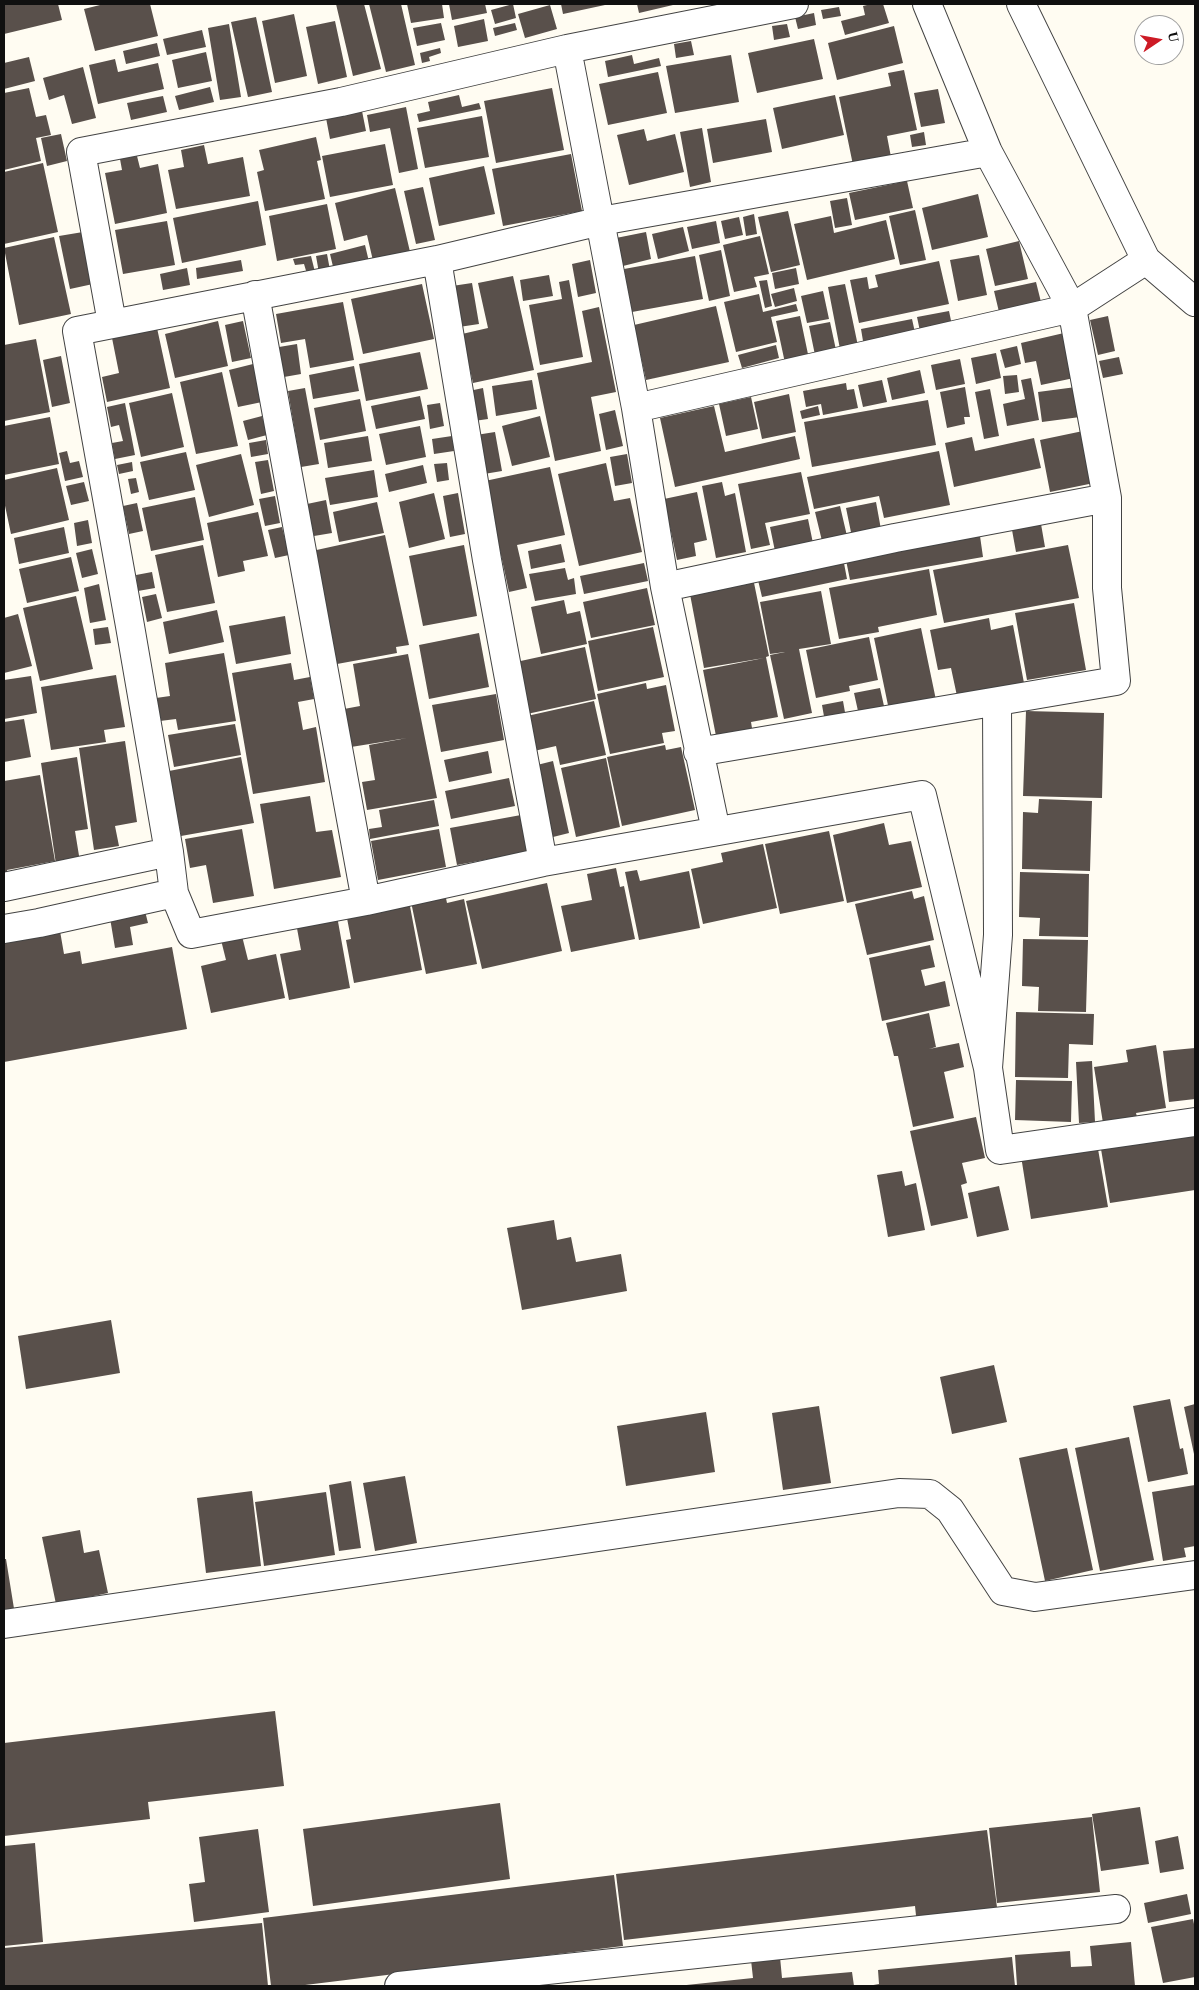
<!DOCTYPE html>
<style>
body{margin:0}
#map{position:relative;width:1199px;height:1990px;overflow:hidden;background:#fffcf2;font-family:"Times New Roman",serif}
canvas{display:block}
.frame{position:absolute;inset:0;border:5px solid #101010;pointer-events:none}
.north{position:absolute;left:1134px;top:15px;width:50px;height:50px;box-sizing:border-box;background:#fff;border:1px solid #9f9f9f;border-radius:50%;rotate:78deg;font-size:14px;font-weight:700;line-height:20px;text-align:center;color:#101010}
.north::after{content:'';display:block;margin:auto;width:18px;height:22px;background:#cd1a25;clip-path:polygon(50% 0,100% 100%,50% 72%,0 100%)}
</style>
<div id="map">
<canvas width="1199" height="1990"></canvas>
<div class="frame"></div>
<div class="north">U</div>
</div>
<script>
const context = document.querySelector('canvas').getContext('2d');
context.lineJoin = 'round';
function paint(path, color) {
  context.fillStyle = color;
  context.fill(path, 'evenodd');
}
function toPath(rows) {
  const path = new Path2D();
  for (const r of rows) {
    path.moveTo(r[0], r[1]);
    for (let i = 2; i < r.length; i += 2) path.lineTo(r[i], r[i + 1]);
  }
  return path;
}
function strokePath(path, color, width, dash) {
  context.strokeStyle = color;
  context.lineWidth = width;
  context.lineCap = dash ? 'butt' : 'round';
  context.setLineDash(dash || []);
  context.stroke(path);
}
paint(toPath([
 [4,4,58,4,62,20,4,34],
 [104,4,150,4,158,36,95,51,84,9],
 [336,4,364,4,381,69,353,76],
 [369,4,401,4,415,65,386,72],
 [407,4,442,4,444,18,411,23],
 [449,4,485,4,487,13,452,20],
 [513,4,516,18,495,24,491,10],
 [561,4,605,4,605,5,563,14],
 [637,4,672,4,673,5,639,13],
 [871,4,883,4,889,23,845,35,841,21,865,15,863,6],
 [550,5,557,29,525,38,518,14],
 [839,7,841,16,823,19,821,10],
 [814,13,816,25,798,29,795,17],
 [294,14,307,76,275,83,262,21],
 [256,17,272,92,248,97,231,22],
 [484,19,488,41,458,47,454,26],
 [335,21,347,77,318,84,306,27],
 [441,23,445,40,417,46,413,28],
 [515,23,517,30,495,36,493,28],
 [229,24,241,97,220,100,208,28],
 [787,24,790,37,774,40,772,26],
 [894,26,903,63,837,80,828,43],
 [202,30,206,47,167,55,163,39],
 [814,39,823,79,757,93,748,53],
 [691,41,694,55,676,58,674,44],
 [157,43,160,56,126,64,123,51],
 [440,48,441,53,429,57,430,61,422,63,420,53],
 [206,52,212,81,178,88,172,60],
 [632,55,634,64,659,58,661,66,608,77,605,61],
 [731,55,739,102,675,113,666,66],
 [29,57,35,81,4,89,4,63],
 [115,59,118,72,158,63,164,89,98,104,89,65],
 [83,67,96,118,72,124,64,95,49,100,43,78],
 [904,70,917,130,887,136,891,157,853,165,839,97,891,86,888,73],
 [658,72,667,113,608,125,599,84],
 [210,87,214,102,179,110,175,96],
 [29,88,36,117,46,115,51,135,36,138,41,161,4,170,4,93],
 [552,88,564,150,496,163,484,101],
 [938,89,945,123,921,127,914,93],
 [459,95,462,107,479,103,481,109,419,122,417,114,430,111,428,102],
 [835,95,844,135,782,149,773,108],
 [163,96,167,112,131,120,127,103],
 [406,107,418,169,399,173,390,128,370,132,367,115],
 [362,111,366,131,330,139,326,118],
 [482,116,489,157,425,168,417,128],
 [766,119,772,152,713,163,707,129],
 [702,128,711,182,690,187,680,132],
 [644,129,647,141,675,134,684,172,629,185,617,135],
 [924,132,926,145,912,147,910,135],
 [61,134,67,161,47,166,41,138],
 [316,137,321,160,317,161,325,199,265,211,257,172,264,170,259,150],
 [385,144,393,185,330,197,322,156],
 [204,145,208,164,243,157,250,196,176,209,168,170,184,167,181,150],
 [571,154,582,211,503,226,492,169],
 [137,156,140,168,158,164,167,213,115,224,105,173,122,170,120,159],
 [43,163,58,232,4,244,4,172],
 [484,166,495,214,439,226,429,178],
 [907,181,913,208,855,220,849,193],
 [423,187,435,240,416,244,404,191],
 [395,188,411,256,374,265,367,235,344,241,335,203],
 [978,194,988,237,932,250,922,208],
 [847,198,852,225,835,228,830,201],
 [258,201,266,245,182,263,173,218],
 [327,204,336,249,277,261,269,216],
 [915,210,926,260,900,265,889,216],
 [788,211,800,265,771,272,758,217],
 [754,214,757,234,746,236,743,217],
 [831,216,834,233,886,220,895,259,807,280,794,224],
 [739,217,743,235,725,239,721,221],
 [167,221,175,265,123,274,115,230],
 [716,221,720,243,692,249,687,227],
 [683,227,689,251,658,259,652,234],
 [83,232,93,284,70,289,59,236],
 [646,232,651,259,623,266,616,238],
 [760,236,769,274,754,277,757,287,734,292,723,245],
 [54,237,71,314,19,325,4,248],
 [1019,241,1028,279,995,286,986,249],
 [365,245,370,266,335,275,330,254],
 [721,250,730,296,709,301,699,255],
 [327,254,330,270,319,273,316,256],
 [979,255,987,295,958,301,950,260],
 [311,256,315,272,307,274,304,264,295,265,293,259],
 [695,256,703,299,632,312,624,269],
 [241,260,243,271,197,279,196,268],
 [590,260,596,293,578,297,572,264],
 [939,261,949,304,859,323,850,280,867,277,869,289,878,287,875,275],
 [187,268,190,285,163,290,160,274],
 [796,268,799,284,775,289,772,273],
 [549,275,553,296,523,301,520,280],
 [513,276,534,370,473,383,462,334,488,328,478,283],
 [569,280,583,357,540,365,529,305,562,299,559,282],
 [767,280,772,306,765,308,759,281],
 [1036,282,1041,302,999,312,994,291],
 [472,283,479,324,459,327,452,286],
 [422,284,434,339,363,354,351,299],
 [845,284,858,346,840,349,828,287],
 [794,288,797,301,775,307,771,294],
 [823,291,829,319,807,323,801,296],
 [759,294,763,312,796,304,798,311,771,317,777,342,736,352,724,302],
 [343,302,354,360,310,368,305,339,281,343,276,314],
 [716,306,729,362,646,380,634,325],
 [599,307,616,392,591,397,601,451,555,461,537,373,592,362,582,311],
 [949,311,953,330,921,336,917,317],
 [800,316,809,359,785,363,776,321],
 [1108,316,1115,351,1098,355,1090,320],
 [912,319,916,337,864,347,861,329],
 [218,321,228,366,175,378,165,334],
 [243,321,251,358,232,362,225,325],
 [830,322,836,350,815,355,809,326],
 [157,328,170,388,107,402,102,377,119,373,112,338],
 [1064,333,1074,378,1041,385,1036,361,1025,363,1021,343],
 [36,339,50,412,4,421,4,345],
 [297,344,301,374,284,377,279,347],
 [776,345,779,358,742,368,738,355],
 [1017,346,1021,364,1005,368,1000,350],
 [420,352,428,389,366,401,359,364],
 [996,353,1001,378,976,384,971,358],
 [61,356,70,403,52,407,43,360],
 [1119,357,1123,374,1103,378,1099,361],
 [960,359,965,384,936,390,931,365],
 [253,364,262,402,238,407,229,370],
 [354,366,359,391,313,399,309,375],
 [920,370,925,393,892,400,887,378],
 [222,372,238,446,196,454,180,382],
 [1017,375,1019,392,1005,394,1003,376],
 [1031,378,1039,420,1007,426,1003,404,1025,399,1021,380],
 [532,380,537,409,496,416,492,386],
 [882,380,887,402,863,407,858,385],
 [846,383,847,390,854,389,858,408,823,415,821,404,806,407,803,391],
 [965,387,970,417,964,417,965,424,947,428,940,392],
 [1076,387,1080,417,1042,422,1038,392],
 [305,388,319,464,301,467,288,391],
 [483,388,488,419,474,421,469,391],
 [990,389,999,436,984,439,975,392],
 [172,393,184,447,141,457,129,403],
 [789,394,796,432,762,439,754,402],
 [420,396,425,419,376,429,371,406],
 [751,397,758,429,726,436,719,404],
 [360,399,366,431,320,440,314,408],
 [928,400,936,445,812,467,804,422],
 [125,403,135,455,115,459,112,443,123,441,119,425,111,427,107,407],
 [440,403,444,426,430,429,427,405],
 [714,406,725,452,795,436,800,459,675,487,660,418],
 [818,406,820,415,802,419,800,411],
 [615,410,623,446,606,450,599,414],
 [262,416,267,435,248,440,243,421],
 [540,416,550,457,512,466,502,426],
 [50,417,59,464,4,475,4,426],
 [420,426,426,457,386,465,379,434],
 [1083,431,1094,483,1050,492,1040,440],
 [495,432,502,471,484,474,476,435],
 [368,436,372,461,328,468,324,443],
 [452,436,454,451,434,454,432,439],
 [972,437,975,451,1034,438,1041,468,954,487,945,443],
 [266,440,268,454,251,457,249,443],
 [67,451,70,463,79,461,83,477,65,481,59,453],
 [939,451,950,505,884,518,879,496,814,509,807,477],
 [186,452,195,490,149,500,140,462],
 [241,454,254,505,209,517,196,465],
 [627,454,632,483,615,486,610,457],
 [268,460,274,491,261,494,255,462],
 [132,462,133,471,119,474,117,465],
 [447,463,449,480,437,482,434,464],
 [606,463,614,501,630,498,642,552,579,566,558,474],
 [423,465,427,483,389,492,385,474],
 [550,467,565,535,517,545,527,588,509,592,485,481],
 [57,468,69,520,11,534,4,501,4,480],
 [374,470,378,497,330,505,325,478],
 [801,472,810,514,765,523,770,545,751,549,738,484],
 [136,478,139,492,131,494,128,479],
 [84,482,89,501,71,505,66,486],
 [722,482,725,496,735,493,746,552,716,558,702,486],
 [697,492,707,540,694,543,696,556,677,560,664,499],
 [434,493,445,539,409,548,399,502],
 [458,493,465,534,450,537,443,496],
 [275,496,280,523,265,526,259,499],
 [195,497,204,540,151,551,142,508],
 [326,500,332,533,314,536,307,504],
 [377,502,384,533,339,542,333,512],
 [876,502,882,535,853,542,846,508],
 [137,503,143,531,129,534,123,506],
 [840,506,847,536,822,541,815,512],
 [258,512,268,556,243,561,245,571,218,577,207,523],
 [808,519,814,548,776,556,770,527],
 [88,520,92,543,77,546,74,523],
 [1041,524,1045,547,1016,552,1012,530],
 [64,527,69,553,19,564,14,538],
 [282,527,289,555,275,558,268,530],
 [385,535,409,645,396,647,397,653,337,664,336,658,334,659,312,551],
 [980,536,983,557,850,580,846,560],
 [561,544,565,562,531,569,528,551],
 [203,545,215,603,167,612,155,555],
 [464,545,477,616,423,626,409,556],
 [1068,545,1079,598,944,623,933,570],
 [92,549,98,574,82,578,76,553],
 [71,557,79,591,27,603,19,569],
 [843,558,847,579,762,597,757,576],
 [644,563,648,581,584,594,580,576],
 [565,568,568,580,574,578,576,594,535,601,529,574],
 [929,569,937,615,878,627,879,632,839,639,829,588],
 [152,572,155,588,138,591,136,575],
 [753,578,769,656,766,657,778,717,751,722,753,734,717,741,703,670,764,658,704,668,689,589],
 [99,584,106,620,90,623,84,588],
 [647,588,655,625,591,638,583,602],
 [821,591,831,644,799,649,812,713,784,719,770,655,785,652,770,654,760,602],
 [156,594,162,618,147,622,142,597],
 [76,596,93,669,40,681,23,608],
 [564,600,567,614,580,611,587,644,541,654,531,607],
 [1074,603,1086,670,1027,680,1015,613],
 [217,610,224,642,169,654,163,622],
 [18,614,32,666,4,673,4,618],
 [285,616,291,654,236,664,229,626],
 [989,618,991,630,1013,625,1024,683,957,696,951,668,938,670,930,630],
 [108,627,111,643,95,645,93,629],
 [653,627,664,677,598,691,588,641],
 [921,628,936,700,889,710,874,638],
 [479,633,489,687,429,699,419,645],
 [869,637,878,680,849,686,850,691,816,698,806,650],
 [585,647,596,699,527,714,516,662],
 [224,653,236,721,178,730,176,719,160,721,156,698,170,696,165,663],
 [408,654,437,798,367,810,362,782,375,780,369,745,407,738,351,747,344,709,360,706,353,664],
 [291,663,294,680,310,677,314,699,298,702,303,730,316,727,325,782,253,794,232,673],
 [116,675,125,727,104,730,106,742,51,750,41,687],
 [31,676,37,713,4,719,4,680],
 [646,683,647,689,666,685,675,731,662,733,664,743,610,754,597,694],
 [880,688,886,715,860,720,854,693],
 [496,694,504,740,441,752,432,705],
 [594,701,606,755,560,765,556,746,534,751,527,716],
 [843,701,846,718,825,722,822,705],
 [1026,711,1104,713,1102,798,1023,796],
 [24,719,31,757,4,762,4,722],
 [235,724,241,755,174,767,168,735],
 [125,741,137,822,115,826,119,846,94,850,79,748],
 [665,745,666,750,681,747,695,810,622,826,607,757],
 [488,751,492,773,449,782,444,760],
 [77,757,88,829,75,831,81,868,57,871,41,763],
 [241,757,254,823,181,836,169,771],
 [606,758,620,827,576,837,561,768],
 [553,761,569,833,553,837,537,765],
 [40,775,55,861,7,870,9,880,4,880,4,781],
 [509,778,515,806,451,819,445,791],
 [310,796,316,832,332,830,341,877,274,889,260,804],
 [1039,799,1092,801,1090,871,1022,869,1023,812,1038,813],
 [434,800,439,826,370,839,369,829,382,827,379,810],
 [521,815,527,852,457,865,450,828],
 [884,823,889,845,911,841,922,887,847,903,833,835],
 [242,829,254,896,213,903,206,865,190,868,185,839],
 [439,829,446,867,378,880,371,841],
 [829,831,844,901,780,914,765,844],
 [763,844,777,908,703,924,691,869,723,862,721,853],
 [616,868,620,887,624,886,635,939,571,952,561,906,592,900,587,874],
 [637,870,640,881,689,871,700,928,639,940,625,872],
 [1020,872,1089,874,1088,937,1039,936,1040,918,1019,917],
 [547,883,562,951,482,969,466,901],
 [444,889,447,903,464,899,477,964,426,974,410,897],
 [912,891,914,899,924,896,934,940,867,955,855,904],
 [409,901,422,970,354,983,346,940,351,939,346,913],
 [145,911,148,923,130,927,133,945,115,948,110,918],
 [337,916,350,988,289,1000,280,954,301,950,296,923],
 [60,931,64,954,80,951,82,964,172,947,187,1029,4,1062,4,941],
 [242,936,248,960,276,954,285,998,211,1013,201,966,226,960,221,940],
 [1023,939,1088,940,1086,1012,1038,1011,1039,987,1022,986],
 [930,945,935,967,921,970,925,986,945,981,950,1006,882,1021,869,958],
 [1016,1012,1094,1014,1093,1045,1069,1044,1068,1078,1015,1077],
 [929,1013,936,1047,929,1049,959,1043,964,1067,944,1072,954,1118,913,1127,898,1056,894,1056,886,1023],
 [1156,1045,1166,1108,1136,1113,1137,1117,1103,1123,1094,1067,1128,1062,1126,1050],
 [1195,1048,1195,1099,1169,1102,1163,1051],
 [1092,1061,1095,1122,1079,1123,1076,1062],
 [1016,1080,1072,1081,1071,1122,1015,1120],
 [976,1117,985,1158,962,1163,967,1183,961,1185,968,1218,931,1226,910,1131],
 [1195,1135,1195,1190,1110,1203,1101,1149],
 [1098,1149,1108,1207,1031,1219,1021,1156],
 [902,1171,905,1186,916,1183,925,1230,888,1237,877,1175],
 [999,1186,1009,1230,977,1237,968,1193],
 [554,1220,557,1240,571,1237,576,1262,621,1254,627,1291,522,1310,507,1228],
 [111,1320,120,1373,26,1389,18,1336],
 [994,1365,1007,1422,952,1434,940,1377],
 [1170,1399,1180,1449,1183,1448,1188,1474,1148,1482,1133,1406],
 [1195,1404,1195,1454,1194,1454,1184,1407],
 [819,1406,831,1483,783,1490,772,1413],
 [706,1412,715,1472,626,1486,617,1426],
 [1129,1437,1154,1560,1100,1571,1075,1448],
 [1067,1448,1093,1570,1045,1581,1019,1458],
 [405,1476,417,1543,375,1551,363,1483],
 [351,1481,361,1548,339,1551,329,1485],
 [1195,1485,1195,1546,1184,1548,1186,1557,1163,1561,1152,1492],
 [252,1491,261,1566,206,1573,197,1498],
 [326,1492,335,1555,264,1566,255,1502],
 [80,1530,84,1553,99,1550,108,1593,56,1604,42,1537],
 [4,1559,6,1559,16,1621,4,1623],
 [275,1711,284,1786,148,1802,150,1819,4,1836,4,1743],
 [500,1803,510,1879,313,1906,303,1829],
 [1140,1807,1149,1864,1101,1871,1092,1814],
 [1092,1817,1100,1892,997,1903,989,1828],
 [258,1829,269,1912,194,1922,189,1884,205,1882,199,1837],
 [987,1830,998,1915,917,1925,915,1906,624,1940,616,1874],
 [1178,1836,1184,1869,1160,1873,1155,1841],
 [35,1843,43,1942,4,1946,4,1846],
 [614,1875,623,1946,297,1986,271,1986,263,1918],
 [1187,1894,1191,1914,1148,1923,1144,1903],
 [1193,1919,1195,1929,1195,1977,1163,1983,1151,1927],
 [262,1923,268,1986,4,1986,4,1948],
 [1131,1942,1135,1986,1017,1986,1015,1955,1070,1951,1071,1967,1092,1966,1090,1946],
 [780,1957,782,1978,852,1972,854,1986,677,1986,753,1978,751,1960],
 [1012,1957,1015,1986,868,1986,879,1984,878,1970]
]), '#59504b');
const minor = toPath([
 [567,49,636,408,665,587,716,831],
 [988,152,601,221,437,260,77,331,130,626,169,852,174,893,191,934,366,901,543,862,922,795,988,1068],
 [437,260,487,560,543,862],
 [255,295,366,901],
 [112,323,81,152,341,102,567,49,794,4],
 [636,408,1072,308,1146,260],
 [665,587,895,538,1107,498],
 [997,703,998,935,988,1068,1000,1150,1195,1122],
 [698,752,1116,681,1107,588,1107,498,1072,308,988,152,927,4],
 [4,887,169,852],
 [4,929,39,923,174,893],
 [4,1624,899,1493,930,1494,950,1510,1003,1591,1035,1597,1195,1575],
 [399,1986,1116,1909]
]);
const tertiary = toPath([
 [1021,4,1146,260,1195,302]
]);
strokePath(minor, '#434343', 30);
strokePath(tertiary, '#434343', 30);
strokePath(minor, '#fff', 28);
strokePath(tertiary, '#fff', 28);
</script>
